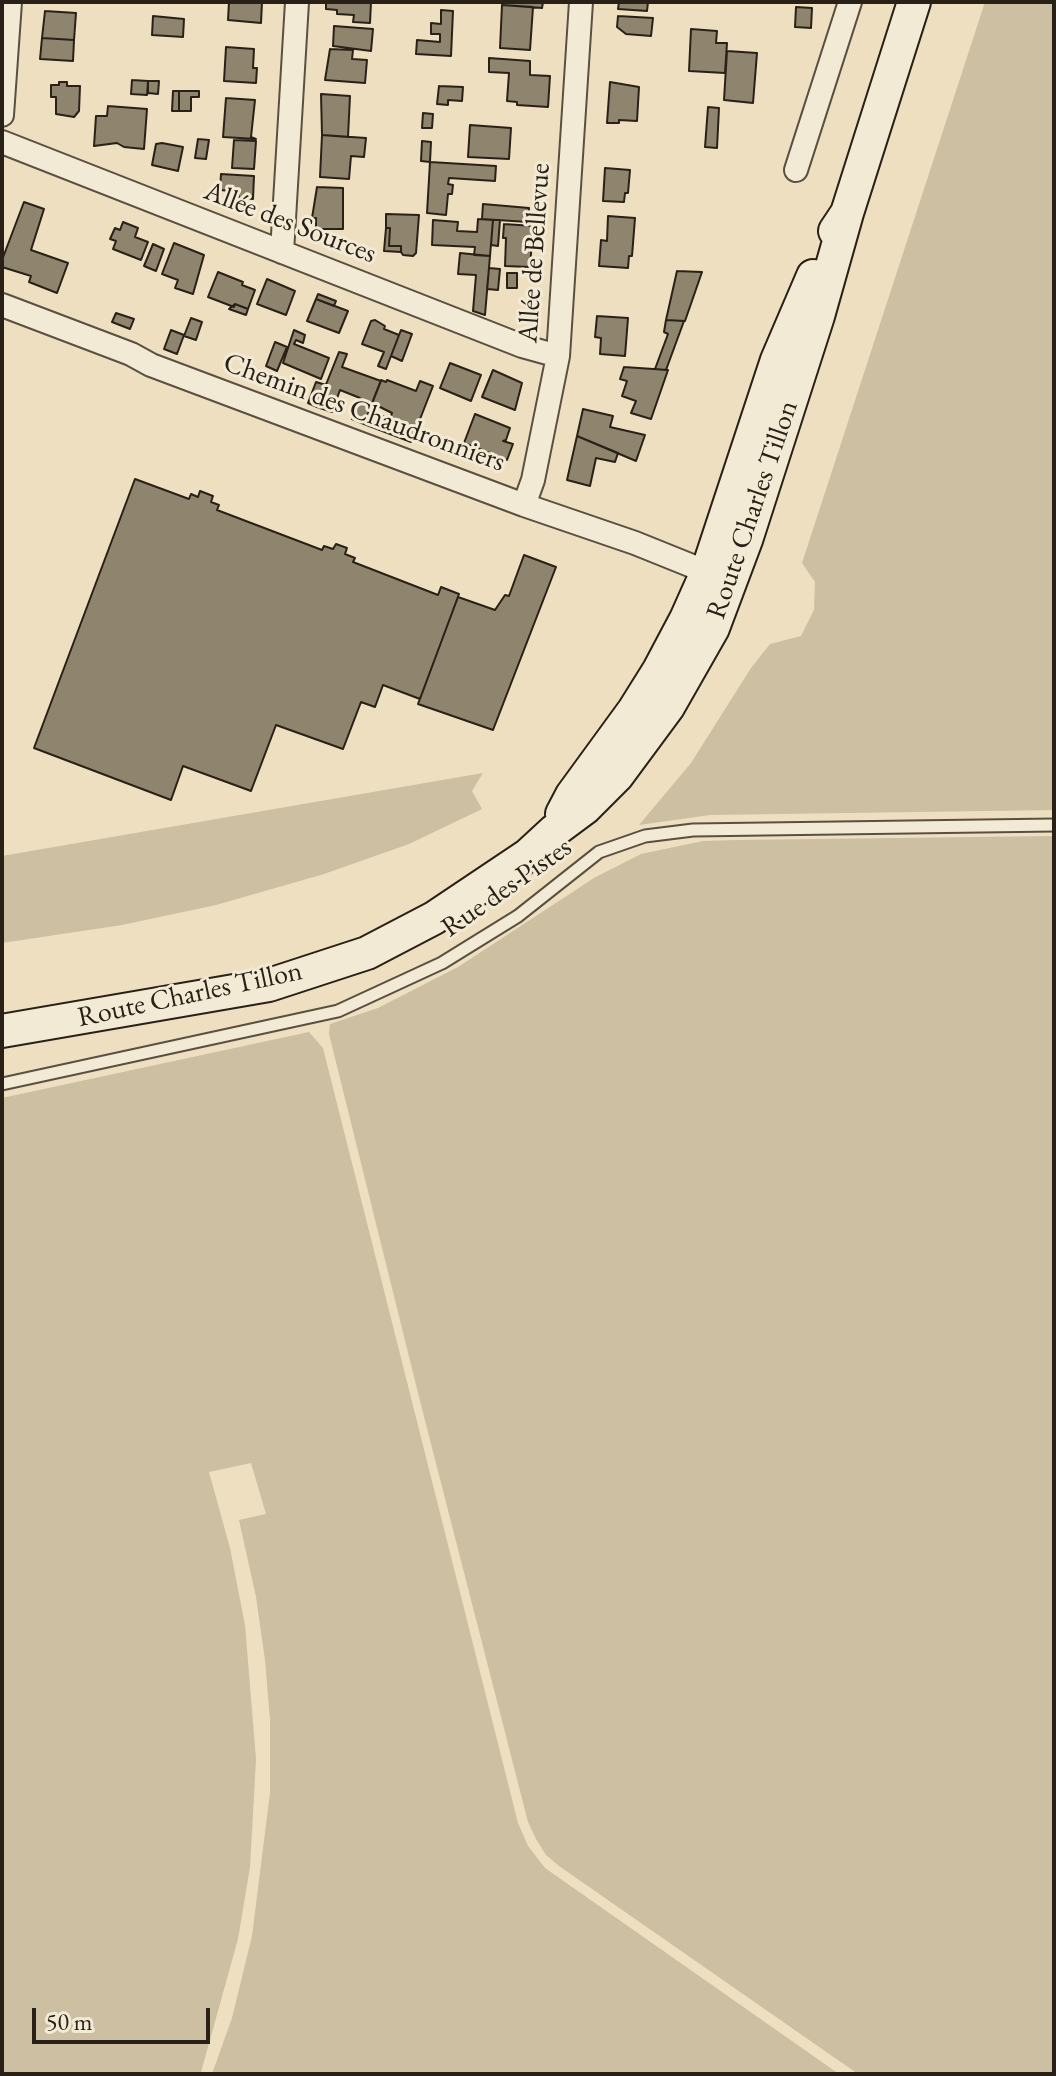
<!DOCTYPE html>
<meta charset="utf-8">
<style>
body{margin:0}
#map{position:relative;width:1056px;height:2076px;overflow:hidden;background:#eddfbf;font-family:"EB Garamond",serif}
canvas{display:block}
.frame{position:absolute;inset:0;border:4px solid #292117;pointer-events:none}
.scale{position:absolute;left:32px;top:2008px;width:178px;height:36px;box-sizing:border-box;border:4px solid #292117;border-top:0;padding-left:10px;font-size:24px;line-height:28px;white-space:nowrap;color:#292117;-webkit-text-stroke:6px #f3ead5;paint-order:stroke}
</style>
<div id="map">
<canvas width="1056" height="2076"></canvas>
<div class="frame"></div>
<div class="scale">50 m</div>
</div>
<script>
const context = document.querySelector('canvas').getContext('2d');
context.lineJoin = 'round';
function paint(path, color) {
  context.fillStyle = color;
  context.fill(path, 'evenodd');
}
function toPath(rows) {
  const path = new Path2D();
  for (const r of rows) {
    path.moveTo(r[0], r[1]);
    for (let i = 2; i < r.length; i += 2) path.lineTo(r[i], r[i + 1]);
  }
  return path;
}
function strokePath(path, color, width, dash) {
  context.strokeStyle = color;
  context.lineWidth = width;
  context.lineCap = dash ? 'butt' : 'round';
  context.setLineDash(dash || []);
  context.stroke(path);
}
function label(font, color, halo, rows, align = 'center') {
  context.font = font + ' "EB Garamond",serif';
  context.lineWidth = 6;
  context.setLineDash([]);
  context.textBaseline = 'middle';
  context.strokeStyle = halo;
  context.fillStyle = color;
  for (const [text, x, y, turn = 0] of rows) {
    context.save();
    context.translate(x, y);
    context.rotate((+turn || 0) * Math.PI / 180);
    context.textAlign = isNaN(turn) ? turn : align;
    if (halo) context.strokeText(text, 0, 0);
    context.fillText(text, 0, 0);
    context.restore();
  }
}
paint(toPath([
 [985,2,1054,2,1054,810,710,815,639,825,691,763,751,668,770,644,801,636,814,610,815,582,802,563],
 [483,773,472,791,482,809,409,844,324,874,216,905,122,925,2,943,2,856],
 [1054,836,1054,2074,858,2074,559,1866,546,1855,536,1839,528,1822,420,1401,329,1034,330,1024,378,1008,458,967,594,878,641,854,703,841,737,840],
 [309,1032,323,1048,518,1823,528,1846,545,1868,839,2074,212,2074,232,2018,252,1936,270,1793,270,1720,265,1660,256,1597,239,1520,266,1514,251,1463,209,1472,230,1548,245,1625,256,1759,250,1867,238,1939,201,2072,200,2074,2,2074,2,1098]
]), '#ccbfa2');
const building = toPath([
 [229,2,262,2,261,23,228,20,229,2],
 [326,2,371,2,370,23,353,22,354,15,337,14,337,10,326,9,326,2],
 [503,2,543,2,542,8,502,5,503,2],
 [619,2,648,2,647,11,618,9,619,2],
 [502,5,533,7,530,50,500,48,502,5],
 [796,7,812,8,811,28,795,27,796,7],
 [441,10,453,11,451,56,416,54,417,40,440,42,440,34,431,34,431,23,441,24,441,10],
 [45,11,76,13,74,40,42,38,45,11],
 [153,16,184,19,183,37,152,35,153,16],
 [618,16,653,18,651,36,626,34,617,27,618,16],
 [334,26,373,29,371,51,333,46,334,26],
 [691,29,717,31,716,43,727,43,725,73,689,71,691,29],
 [42,38,74,40,73,61,40,59,42,38],
 [226,47,254,49,253,68,257,68,256,83,224,81,226,47],
 [330,49,353,50,352,59,367,60,365,83,325,80,330,49],
 [727,51,757,53,753,103,724,100,727,51],
 [489,58,530,61,530,75,550,76,548,107,517,105,517,102,507,101,509,73,489,72,489,58],
 [132,80,148,81,147,95,131,94,132,80],
 [148,81,159,81,158,94,148,93,148,81],
 [59,82,67,82,67,86,80,86,79,111,74,117,56,114,56,97,51,97,51,85,59,85,59,82],
 [610,82,639,87,637,121,619,120,619,123,607,123,610,82],
 [439,86,463,87,462,101,448,100,448,105,437,104,439,86],
 [173,91,179,91,179,111,172,111,173,91],
 [179,91,199,91,199,97,191,97,191,111,179,111,179,91],
 [321,94,350,96,348,137,322,135,321,94],
 [226,98,255,100,251,137,256,139,223,137,226,98],
 [108,106,147,109,144,149,124,147,117,143,94,146,96,116,107,116,108,106],
 [708,107,719,108,717,148,705,147,708,107],
 [423,113,433,114,432,128,422,128,423,113],
 [470,125,511,128,509,159,468,157,470,125],
 [322,135,366,138,364,157,351,156,349,179,320,177,322,135],
 [198,139,209,140,206,159,195,158,198,139],
 [234,140,256,141,254,169,232,168,234,140],
 [422,141,431,142,430,162,421,161,422,141],
 [162,143,183,147,178,171,152,165,156,144,162,143],
 [430,162,496,166,495,181,449,178,448,184,453,185,452,194,448,194,446,215,427,213,430,162],
 [605,168,630,170,628,193,625,193,624,202,603,201,605,168],
 [221,174,254,176,253,199,239,198,239,192,220,190,221,174],
 [317,187,343,188,343,229,316,229,316,218,312,218,317,187],
 [24,202,44,209,31,250,68,263,57,293,29,282,31,276,2,267,2,260,24,202],
 [483,204,529,208,528,222,482,219,483,204],
 [386,214,419,215,416,253,413,256,403,255,401,252,401,246,389,246,390,228,386,228,386,214],
 [608,216,635,218,632,256,629,256,628,268,599,266,601,240,607,241,608,216],
 [478,219,493,220,490,256,474,255,475,247,432,245,433,220,458,222,457,231,477,232,478,219],
 [493,220,500,220,498,246,491,245,493,220],
 [123,222,138,228,135,237,148,242,141,260,113,249,116,241,110,239,115,228,120,230,123,222],
 [504,224,533,226,530,267,505,266,506,238,503,238,504,224],
 [386,228,390,228,389,246,401,246,401,252,384,251,386,228],
 [174,243,204,255,193,294,175,288,178,280,162,274,174,243],
 [153,244,164,249,156,271,144,266,153,244],
 [460,253,490,256,485,315,473,311,476,275,458,274,460,253],
 [489,268,500,269,498,290,487,289,489,268],
 [677,271,702,272,685,321,666,320,677,271],
 [218,272,243,282,242,285,255,290,248,309,235,304,234,307,208,297,218,272],
 [507,273,517,273,517,288,507,288,507,273],
 [267,279,295,291,286,315,257,304,267,279],
 [318,294,336,301,334,306,316,299,318,294],
 [316,299,348,311,339,333,307,321,316,299],
 [235,304,248,309,246,315,229,309,235,304],
 [116,313,134,319,130,329,112,322,116,313],
 [597,316,628,318,625,356,600,354,601,338,595,337,597,316],
 [191,318,202,322,196,340,184,336,191,318],
 [375,320,385,326,384,329,399,335,386,369,378,366,384,352,362,344,371,321,375,320],
 [666,320,684,321,666,370,655,369,668,334,664,332,666,320],
 [171,330,184,335,177,354,164,349,171,330],
 [294,330,305,335,303,343,296,340,294,344,329,358,321,379,283,363,294,330],
 [401,330,412,334,402,361,391,356,401,330],
 [275,342,287,347,277,371,266,366,275,342],
 [339,352,347,354,342,367,381,381,364,424,352,419,360,398,340,390,332,412,317,407,339,352],
 [450,363,481,375,471,401,440,388,450,363],
 [624,367,668,370,651,419,631,413,636,401,622,396,627,381,620,379,624,367],
 [493,370,522,383,515,410,482,397,493,370],
 [381,380,386,382,387,380,416,391,420,381,433,386,411,442,364,424,369,411,390,419,392,413,372,403,381,380],
 [316,382,326,385,317,407,308,403,316,382],
 [583,409,613,416,610,427,645,435,636,461,577,436,583,409],
 [475,414,510,428,506,440,503,441,513,444,507,460,464,443,475,414],
 [577,436,618,453,615,462,596,458,590,486,567,480,577,436],
 [135,479,189,499,191,494,198,497,200,491,213,496,211,502,219,505,217,510,322,550,324,546,333,549,336,544,347,548,345,554,355,558,353,562,438,595,441,587,459,594,420,699,383,685,375,707,361,702,343,749,276,725,251,791,183,766,171,800,34,748,135,479],
 [524,555,556,567,493,730,418,704,458,597,495,610,505,595,509,596,524,555]
]);
paint(building, '#8f846e');
strokePath(building, '#292117', 2);
const service = toPath([
 [2,1084,338,1011,442,963,518,916,599,852,645,836,693,830,1054,825]
]);
const minor = toPath([
 [2,115,10,2],
 [2,142,522,346,558,356],
 [796,170,850,2],
 [282,252,297,2],
 [2,305,131,354,151,365,524,505,635,543,707,572],
 [524,505,533,480,558,356,581,2]
]);
const secondary = toPath([
 [835,231,847,213,914,2],
 [562,814,572,795,634,710,659,670,686,619,707,572,777,360,813,276],
 [2,1031,269,985,367,953,434,918,528,855,554,831,585,808,617,776,668,707,713,628,746,540,818,316,847,213]
]);
strokePath(service, '#5a5041', 15);
strokePath(minor, '#5a5041', 26);
strokePath(secondary, '#292117', 36);
strokePath(service, '#f3ead5', 11);
strokePath(minor, '#f3ead5', 22);
strokePath(secondary, '#f3ead5', 32);
label('28px', '#292117', '#f3ead5', [
 ["Allée des Sources",290,223,21],
 ["Allée de Bellevue",535,253,-86],
 ["Chemin des Chaudronniers",364,413,20],
 ["Route Charles Tillon",753,510,-71],
 ["Rue des Pistes",507,888,-35],
 ["Route Charles Tillon",190,995,-12]
]);
</script>
